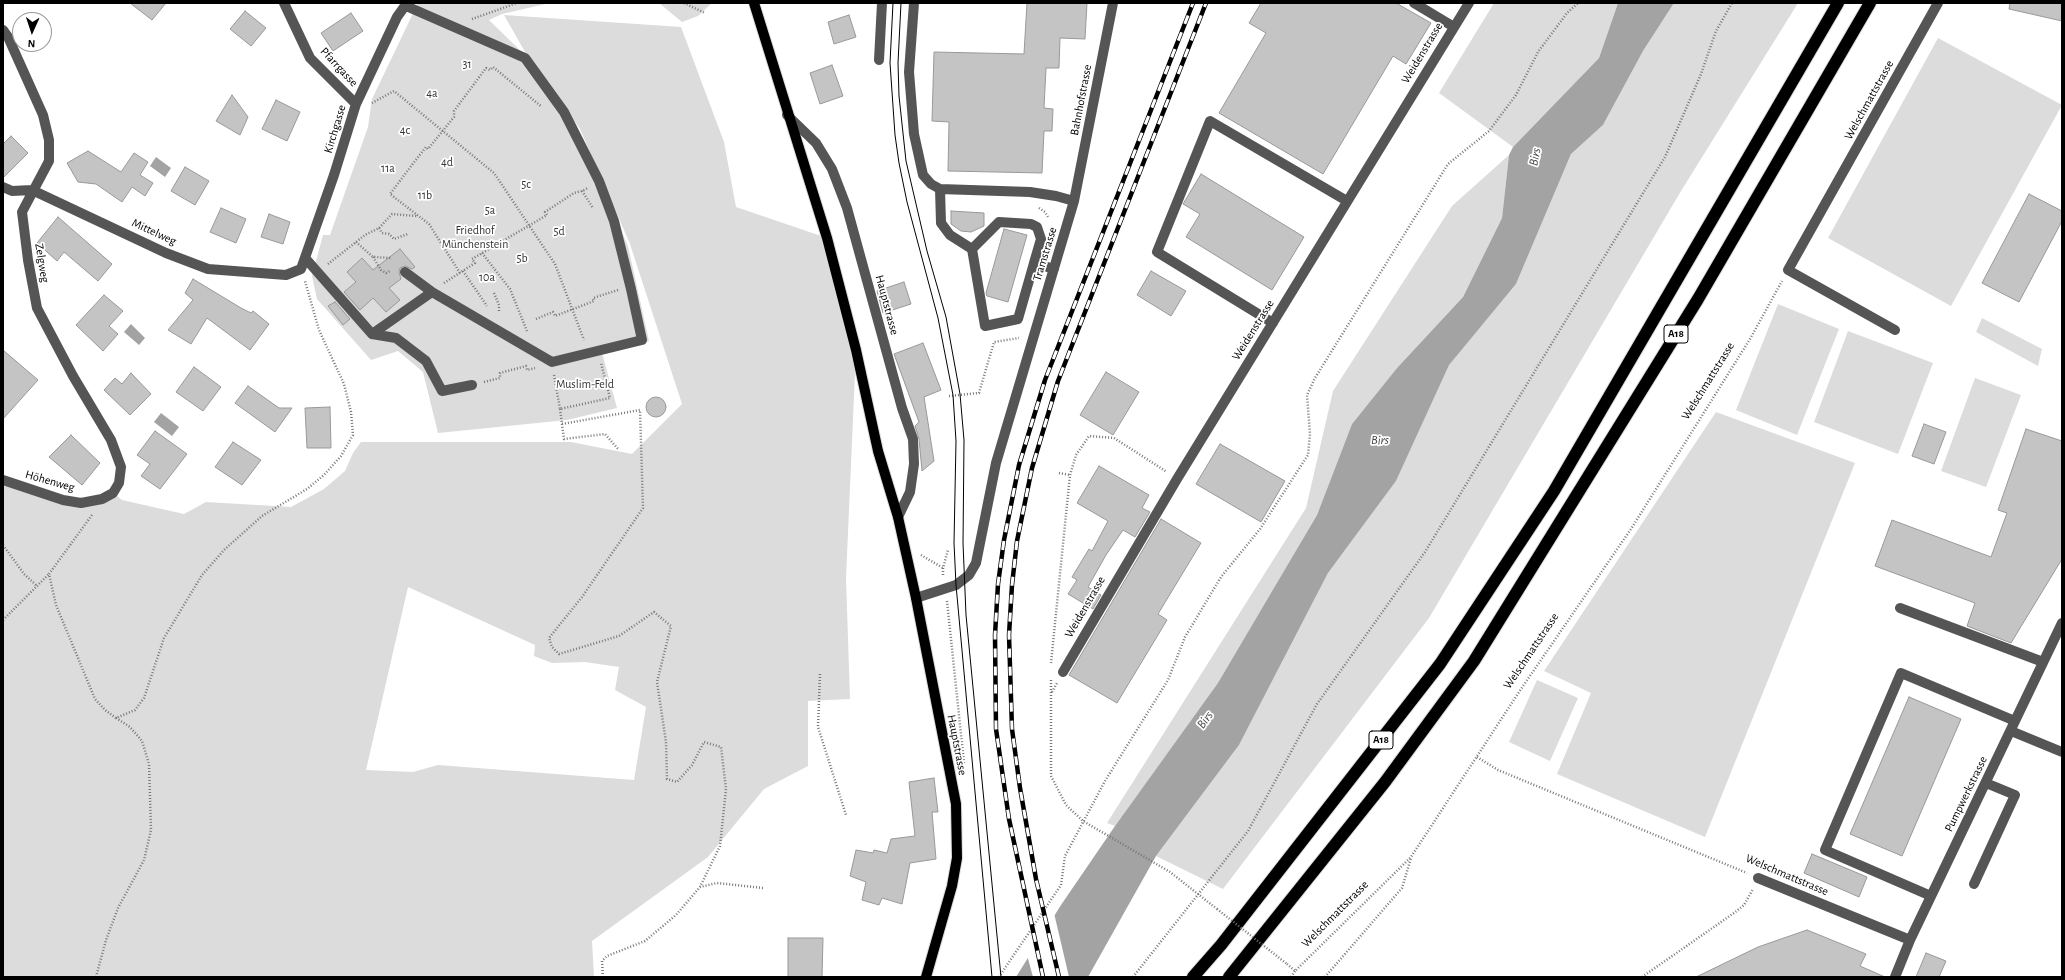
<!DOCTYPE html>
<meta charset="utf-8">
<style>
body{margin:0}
#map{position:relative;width:2065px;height:980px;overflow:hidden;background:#fff;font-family:"Alegreya Sans",sans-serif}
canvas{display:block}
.frame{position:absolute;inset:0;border:4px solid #000;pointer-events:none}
.north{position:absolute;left:12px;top:12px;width:40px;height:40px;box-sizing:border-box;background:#fff;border:1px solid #999;border-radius:50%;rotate:183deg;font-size:11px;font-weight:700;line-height:16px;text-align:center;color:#000}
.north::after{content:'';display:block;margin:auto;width:14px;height:18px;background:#000;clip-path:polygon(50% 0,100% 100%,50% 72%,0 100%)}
</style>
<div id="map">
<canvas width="2065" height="980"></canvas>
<div class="frame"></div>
<div class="north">N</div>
</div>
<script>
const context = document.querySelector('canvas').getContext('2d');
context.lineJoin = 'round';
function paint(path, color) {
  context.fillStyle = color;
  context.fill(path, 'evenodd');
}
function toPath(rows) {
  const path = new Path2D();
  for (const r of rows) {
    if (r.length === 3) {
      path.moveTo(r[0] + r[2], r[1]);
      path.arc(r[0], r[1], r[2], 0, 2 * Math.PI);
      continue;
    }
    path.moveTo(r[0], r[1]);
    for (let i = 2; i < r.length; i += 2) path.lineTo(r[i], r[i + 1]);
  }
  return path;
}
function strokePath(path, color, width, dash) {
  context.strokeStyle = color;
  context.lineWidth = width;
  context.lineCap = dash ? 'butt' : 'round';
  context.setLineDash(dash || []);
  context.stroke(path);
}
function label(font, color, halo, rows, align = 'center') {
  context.font = font + ' "Alegreya Sans",sans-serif';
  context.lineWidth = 3.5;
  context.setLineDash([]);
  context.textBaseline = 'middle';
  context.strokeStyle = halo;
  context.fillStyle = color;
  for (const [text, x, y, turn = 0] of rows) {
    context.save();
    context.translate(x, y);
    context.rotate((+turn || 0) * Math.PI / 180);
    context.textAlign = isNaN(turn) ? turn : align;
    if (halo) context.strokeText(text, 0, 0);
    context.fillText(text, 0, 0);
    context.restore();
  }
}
paint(toPath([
 [418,3,550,3,502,14,489,20,529,59,504,15,681,27,724,142,736,207,827,238,856,350,846,578,850,699,808,701,808,766,764,789,708,857,592,941,594,977,3,977,3,480,82,503,113,493,122,500,184,514,206,502,291,507,324,489,345,471,353,453,361,442,571,442,632,454,682,404,630,244,580,129,573,119,628,246,649,341,602,353,617,408,567,420,438,433,423,372,398,351,371,360,317,299,312,276,323,235,330,235,368,127,372,99],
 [408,587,535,645,534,656,552,663,585,662,619,667,615,690,646,707,634,780,438,765,413,772,366,770],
 [659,3,712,3,698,16,682,22],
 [1494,3,1618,3,1599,58,1513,147,1439,93],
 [1674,3,1798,3,1681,191,1429,618,1223,889,1156,856,1239,745,1328,573,1396,481,1449,364,1516,284,1571,154,1603,125,1643,51],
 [1938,38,2062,105,1951,306,1828,238],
 [1509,155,1502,218,1463,297,1397,368,1352,424,1317,515,1220,681,1115,826,1107,823,1306,508,1333,391,1452,206],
 [1778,304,1839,329,1797,435,1736,410],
 [1982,318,2042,349,2038,366,1976,332],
 [1848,331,1933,363,1898,454,1814,422],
 [1975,378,2021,395,1986,487,1941,471],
 [1716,412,1855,463,1705,837,1557,774,1591,693,1544,671],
 [1537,680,1578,698,1550,761,1509,742]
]), '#dcdcdc');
paint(toPath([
 [1618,3,1674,3,1643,51,1603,125,1571,154,1516,284,1449,365,1396,481,1328,573,1239,745,1156,856,1088,977,1016,977,1061,905,1115,826,1218,683,1317,515,1352,424,1397,368,1463,297,1502,218,1509,155,1513,147,1599,58],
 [156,157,171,168,165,177,150,166],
 [131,324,145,338,139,345,124,332],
 [161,413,179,427,172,436,154,422]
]), '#a3a3a3');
paint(toPath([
 [1054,913,1069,977,1033,977,1027,955]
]), '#fff');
const building = toPath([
 [130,3,166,3,152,20,130,3],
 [1027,3,1087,3,1085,39,1060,38,1059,68,1046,68,1044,108,1053,109,1052,131,1044,131,1042,173,948,171,949,122,932,121,934,52,1024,54,1027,3],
 [1261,3,1396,3,1431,23,1406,64,1393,56,1323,174,1219,113,1266,33,1249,23,1261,3],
 [2010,3,2062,3,2062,21,2009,9,2010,3],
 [245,11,266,28,251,46,230,29,245,11],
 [351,13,363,31,333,51,321,33,351,13],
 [849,15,856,37,834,44,828,22,849,15],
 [832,65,843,96,820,104,810,73,832,65],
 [232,95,248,117,240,135,216,121,232,95],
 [276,100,300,112,287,141,262,129,276,100],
 [11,136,28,153,3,178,3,144,11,136],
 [88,151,121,172,134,153,148,162,140,175,153,183,145,196,132,187,122,202,96,184,78,182,67,163,88,151],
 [185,167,209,181,195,205,171,191,185,167],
 [1201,174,1304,237,1272,290,1186,237,1200,214,1183,204,1201,174],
 [2029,194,2062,211,2062,221,2019,302,1982,283,2029,194],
 [221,208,246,219,236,243,210,232,221,208],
 [951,211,984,213,984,226,971,232,961,231,951,224,951,211],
 [269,214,290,222,283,244,261,237,269,214],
 [58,217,112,264,98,281,64,252,57,261,37,243,58,217],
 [1004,229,1027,235,1008,302,987,296,986,293,1004,229],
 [400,249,415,267,412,269,405,266,400,268,399,272,401,279,389,288,400,300,386,312,373,298,360,310,344,292,356,282,347,272,362,258,373,270,400,249],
 [1151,271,1186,291,1171,316,1137,295,1151,271],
 [193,279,241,308,251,313,253,311,269,324,250,350,207,318,191,344,168,330,193,300,185,293,193,279],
 [904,282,911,304,883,313,877,291,904,282],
 [104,295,123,311,109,326,118,334,103,351,76,325,104,295],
 [335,302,350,319,343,325,328,306,335,302],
 [923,343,941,390,924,397,934,461,922,471,919,439,915,426,919,422,894,354,923,343],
 [3,350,38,380,3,419,3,350],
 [194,367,221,387,203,411,176,392,194,367],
 [1106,372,1139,392,1113,435,1080,415,1106,372],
 [131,373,151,394,130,415,104,390,115,378,122,384,131,373],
 [248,386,279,408,292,408,275,432,235,403,248,386],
 [656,407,10],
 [330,407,331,448,307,448,305,408,330,407],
 [1924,424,1946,432,1934,464,1912,456,1924,424],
 [2026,429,2062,441,2062,559,2011,643,1967,626,1975,603,1875,566,1892,520,1991,557,2007,513,1998,510,2026,429],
 [155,431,187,454,160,489,141,476,150,464,137,455,155,431],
 [71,435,100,463,82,485,49,457,71,435],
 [233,442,261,460,242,485,215,467,233,442],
 [1220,444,1285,481,1261,522,1196,484,1220,444],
 [1099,466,1149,495,1142,508,1150,512,1135,537,1123,530,1106,555,1088,587,1101,595,1093,609,1068,594,1077,580,1072,577,1089,549,1092,551,1108,521,1077,503,1099,466],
 [1161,519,1201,543,1158,614,1167,620,1117,703,1069,675,1161,519],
 [1909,697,1961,719,1902,856,1850,834,1909,697],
 [934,778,938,812,932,812,936,859,910,863,902,904,882,898,879,905,862,900,866,882,850,876,856,850,873,853,874,850,887,853,891,839,915,836,909,782,934,778],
 [1812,854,1867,877,1859,897,1804,873,1812,854],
 [1807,930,1866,954,1860,966,1885,977,1696,977,1758,947,1807,930],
 [788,938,823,938,822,977,788,977,788,938],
 [1926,953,1946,961,1939,977,1916,977,1926,953]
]);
paint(building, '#c4c4c4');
strokePath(building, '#999', 1);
const major = toPath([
 [754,3,827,238,856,350,878,451,898,517,916,598,956,804,957,858,952,886,926,977]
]);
const highway = toPath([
 [1193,977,1221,945,1440,664,1554,491,1838,3],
 [1229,977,1385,782,1474,661,1698,299,1870,3]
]);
strokePath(major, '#dbdbdb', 12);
strokePath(highway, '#dbdbdb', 14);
strokePath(toPath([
 [684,3,705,13],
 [472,19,517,3],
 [372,103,394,91,494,173,555,264,584,340],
 [582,191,593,208],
 [1039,208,1045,212,1048,217],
 [379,228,382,233,389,234,394,239,408,234],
 [356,242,373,257,392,258],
 [482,253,510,289,527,331],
 [373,257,381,270,386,273,390,271],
 [328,264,365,235,379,228,392,214,417,216],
 [463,271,487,306],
 [460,273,429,224,390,194,415,161,426,147,428,149,454,117,454,111,486,68,490,70,493,67,542,107],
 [444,283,475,263,472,259,547,215,545,212,574,193,582,191,588,188],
 [494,293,499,305,499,313],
 [536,319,553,312,555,316,594,301,593,298,618,290],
 [554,375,560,409,610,398,601,363],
 [484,382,500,378,500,373,526,366,527,370,535,368],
 [949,396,979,393,994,342,1019,338],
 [560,409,564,439,605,434,619,450],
 [562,424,640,410,643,508,582,597,549,638,552,647,559,654,619,636,654,612,671,626,657,682,666,742,667,779,677,782,692,765,704,742,721,747,726,789,720,846,700,887],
 [1059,473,1070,475],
 [92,515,49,574,56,605,95,699,105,710,116,718,135,710,144,698,164,638,202,575,224,550,262,516,307,489,324,475,341,456,353,435,351,412,344,384,319,330,305,281],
 [3,545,24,574,37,586],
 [921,555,943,568],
 [943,575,943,568,948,550],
 [947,601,964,763],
 [3,620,49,574],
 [1051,663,1070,475,1076,455,1089,436,1114,438,1167,472],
 [820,674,818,727,846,815],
 [1051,680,1051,776,1066,805,1083,821,1170,872,1217,909],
 [1052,692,1057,683],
 [1477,757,1498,770,1747,873],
 [1287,964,1295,971,1411,857,1521,689,1631,529,1750,339,1782,281],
 [96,977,106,940,118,908,144,860,151,830,149,764,142,741,130,727,116,718],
 [603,977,602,961,607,956,645,941,676,915,700,887,717,883,763,888],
 [999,977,1061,885,1065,856,1105,781,1168,680,1185,637,1221,577,1260,529,1308,455,1310,434,1307,395,1315,378,1448,164,1489,131,1516,95,1538,52,1567,13,1578,3],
 [1133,977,1248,831,1317,704,1425,552,1665,157,1701,74,1716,31,1732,3],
 [1291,977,1295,971],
 [1325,977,1402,888,1411,858],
 [1642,977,1734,913,1744,905,1753,889]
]), '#777', 2.5, [1, 2]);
strokePath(toPath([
 [284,3,310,58,356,104],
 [914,3,909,72,914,134,923,175,931,184,940,189,1030,192,1056,196,1074,201],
 [1414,3,1454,27],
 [3,30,8,37,43,115,49,140,49,161,22,212,28,260,37,308,73,376,111,440,121,467,119,483,113,493,102,499,81,503,63,500,3,480],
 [879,60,882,3],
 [787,115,816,143,832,169,847,208,902,408,913,439,914,464,910,492,898,517],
 [3,187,12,191,32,190,166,253,208,269,286,275,301,269,334,175,356,104,397,17,407,3],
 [940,189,941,223,950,235,972,249,985,326,1018,319,1034,263,1054,269],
 [972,249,999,222,1031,224,1037,227,1041,239,1034,263],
 [306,259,372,334,432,292],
 [405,272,432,292,552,362,642,340,631,289,614,221,599,181,564,112,525,58,406,6],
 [1273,323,1157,252,1210,121,1347,201],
 [1895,330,1788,270,1938,3],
 [372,334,396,338,426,361,442,391,472,385],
 [916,598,956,585,969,575,976,563,996,463,1074,201,1113,3],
 [1900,608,2043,662],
 [1063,672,1177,479,1469,3],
 [2011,731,2062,752],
 [1758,878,1910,940],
 [1974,884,2015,795,1986,783],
 [1931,896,1825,850,1901,673,2015,721],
 [1895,977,1910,940,2062,623]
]), '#555', 10);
strokePath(major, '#000', 10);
strokePath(highway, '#000', 12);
strokePath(toPath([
 [893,3,890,63,895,135,899,163,907,202,938,318,953,395,956,441,954,543,956,585,992,977],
 [901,3,898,63,899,96,906,161,927,251,946,317,960,394,964,440,963,543,966,615,1001,977]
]), '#000', 1);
const rail = toPath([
 [1043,977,1009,819,996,729,995,635,998,584,1004,540,1019,465,1045,380,1193,3],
 [1059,977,1036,879,1020,788,1012,729,1009,635,1012,585,1017,541,1032,468,1058,381,1206,3]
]);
strokePath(rail, '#000', 4.5);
strokePath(rail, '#fff', 3, [9]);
strokePath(toPath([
 [1217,909,1287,964]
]), '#777', 2.5, [1, 2]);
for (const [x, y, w] of [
 [1676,334,24],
 [1381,740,24]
]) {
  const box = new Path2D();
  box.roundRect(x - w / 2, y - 9, w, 18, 3);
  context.fillStyle = '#fff';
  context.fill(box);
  strokePath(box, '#000', 1);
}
label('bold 11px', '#000', null, [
 ["A18",1676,334],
 ["A18",1381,740]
]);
label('12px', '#000', '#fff', [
 ["Weidenstrasse",1422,53,-59],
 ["Pfarrgasse",339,67,47],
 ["Bahnhofstrasse",1081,100,-79],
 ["Welschmattstrasse",1869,100,-61],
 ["Kirchgasse",335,129,-73],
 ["Mittelweg",154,232,25],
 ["Tramstrasse",1045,254,-73],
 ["Zelgweg",42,263,81],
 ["Hauptstrasse",887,305,75],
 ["Weidenstrasse",1253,330,-58],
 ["Welschmattstrasse",1708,381,-58],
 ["Höhenweg",50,481,16],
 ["Weidenstrasse",1085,607,-60],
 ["Welschmattstrasse",1531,651,-56],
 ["Hauptstrasse",957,745,79],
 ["Pumpwerkstrasse",1966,794,-64],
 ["Welschmattstrasse",1787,875,23],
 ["Welschmattstrasse",1335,914,-45]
]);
label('12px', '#333', '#fff', [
 ["31",467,64],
 ["4a",432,93],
 ["4c",405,130],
 ["4d",447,162],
 ["11a",388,168],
 ["5c",526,184],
 ["11b",425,195],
 ["5a",490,210],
 ["Friedhof",475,230],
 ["Münchenstein",475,244],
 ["5d",559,231],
 ["5b",522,258],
 ["10a",487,277],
 ["Muslim-Feld",585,384]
]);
label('italic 13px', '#444', '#fff', [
 ["Birs",1535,157,-78],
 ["Birs",1380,440],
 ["Birs",1205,720,-54]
]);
</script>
